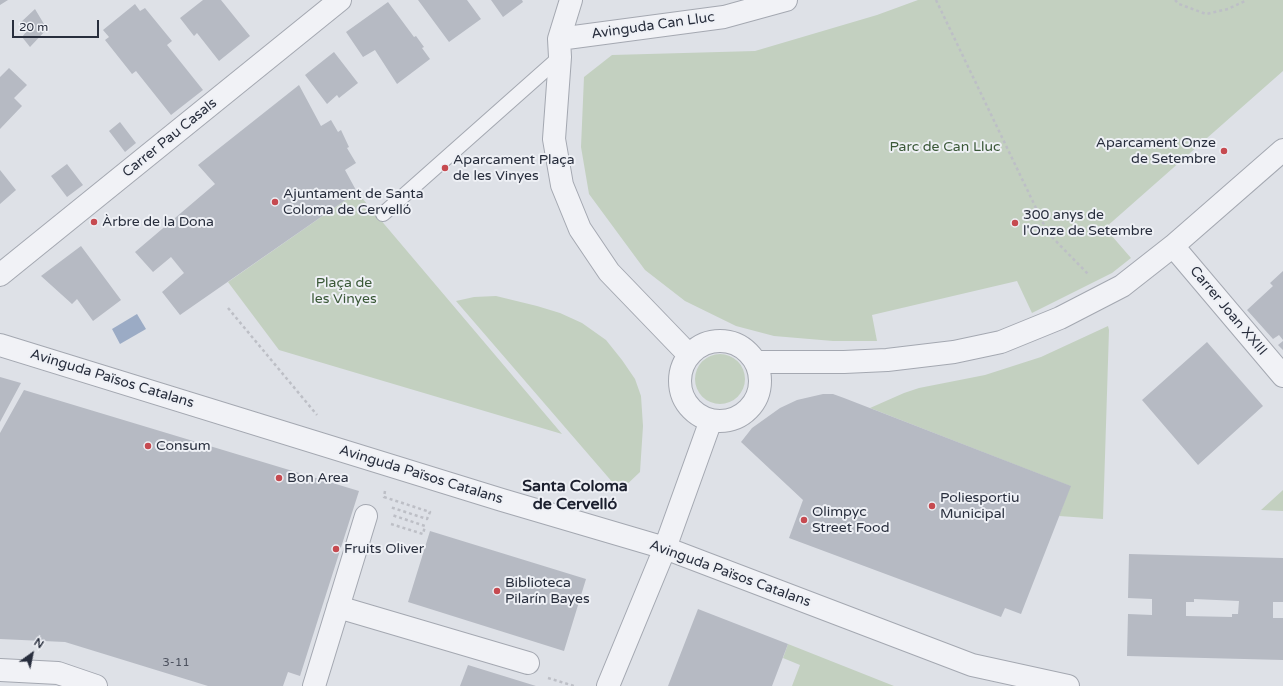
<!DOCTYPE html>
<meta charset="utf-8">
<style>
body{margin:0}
#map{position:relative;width:1283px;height:686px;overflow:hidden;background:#dee1e7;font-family:"Varela Round",sans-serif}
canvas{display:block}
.north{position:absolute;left:12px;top:634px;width:40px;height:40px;-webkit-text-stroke:3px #eef0f5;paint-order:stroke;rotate:33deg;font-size:11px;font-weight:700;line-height:16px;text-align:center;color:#282e3d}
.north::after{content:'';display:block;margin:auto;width:14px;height:18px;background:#282e3d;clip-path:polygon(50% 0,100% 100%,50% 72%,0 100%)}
.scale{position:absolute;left:12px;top:20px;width:87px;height:18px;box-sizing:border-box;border:2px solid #282e3d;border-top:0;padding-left:5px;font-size:12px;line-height:14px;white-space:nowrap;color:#282e3d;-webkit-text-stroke:3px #eef0f5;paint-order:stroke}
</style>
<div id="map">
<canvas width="1283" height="686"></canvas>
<div class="north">N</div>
<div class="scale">20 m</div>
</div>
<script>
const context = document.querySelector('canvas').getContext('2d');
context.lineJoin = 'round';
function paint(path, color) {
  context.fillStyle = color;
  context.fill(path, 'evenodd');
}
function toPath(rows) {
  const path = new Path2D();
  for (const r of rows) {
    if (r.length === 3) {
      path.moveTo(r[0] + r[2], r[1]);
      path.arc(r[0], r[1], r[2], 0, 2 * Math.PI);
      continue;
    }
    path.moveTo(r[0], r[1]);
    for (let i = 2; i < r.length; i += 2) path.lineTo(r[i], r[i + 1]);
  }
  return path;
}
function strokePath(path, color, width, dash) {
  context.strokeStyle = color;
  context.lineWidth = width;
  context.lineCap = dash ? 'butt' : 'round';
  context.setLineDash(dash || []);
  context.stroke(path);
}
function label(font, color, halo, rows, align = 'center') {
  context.font = font + ' "Varela Round",sans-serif';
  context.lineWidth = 4;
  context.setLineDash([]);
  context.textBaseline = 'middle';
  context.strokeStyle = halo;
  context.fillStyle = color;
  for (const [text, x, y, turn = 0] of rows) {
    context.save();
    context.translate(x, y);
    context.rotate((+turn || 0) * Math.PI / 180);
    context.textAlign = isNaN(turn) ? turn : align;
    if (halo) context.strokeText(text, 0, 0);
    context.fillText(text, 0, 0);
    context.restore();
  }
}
paint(toPath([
 [918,0,1283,0,1283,71,1105,228,1131,258,1112,273,1032,313,1017,281,872,315,877,341,833,341,774,336,736,326,685,301,645,270,589,194,581,147,584,77,612,55,755,51,877,15],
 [357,192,562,434,279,350,228,282],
 [496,296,537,306,560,313,582,323,606,340,622,360,635,379,641,396,643,426,640,472,620,491,456,301,474,297],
 [1108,326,1109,330,1103,519,1059,516,1070,486,870,408,904,393,919,388,985,375,1041,357],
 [720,379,25],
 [1283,490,1283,511,1261,510],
 [788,644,894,686,792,686,800,665,783,658]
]), '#c3d0c0');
paint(toPath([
 [137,314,146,329,120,344,112,329]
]), '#9babc5');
paint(toPath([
 [0,0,8,0,0,5],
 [203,0,221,0,250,36,219,61,197,33,194,36,180,18],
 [418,0,467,0,481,19,449,42],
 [491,0,522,0,523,2,503,17],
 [388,2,414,37,416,36,424,47,422,48,430,59,397,84,375,50,363,57,346,32],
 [135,4,140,11,145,8,172,41,167,45,203,90,171,115,136,71,132,74,105,40,109,37,103,30],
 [35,9,47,29,30,47,22,37,26,32,20,23],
 [334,52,358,83,339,98,337,95,327,104,305,75],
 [9,68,27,85,14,98,22,106,0,129,0,77],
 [299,85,321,126,331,120,338,132,341,130,349,147,347,148,356,163,345,170,357,192,180,315,162,292,184,273,171,257,153,272,135,252,215,184,198,165],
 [120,122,136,143,125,152,109,131],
 [67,164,83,185,67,197,51,176],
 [0,170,16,190,0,204],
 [81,246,121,300,93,321,77,299,72,304,41,276],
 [1283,271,1283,340,1279,335,1273,339,1247,310,1273,286,1270,283],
 [1283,341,1283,350,1278,345],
 [1207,342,1263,406,1198,465,1142,400],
 [0,377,21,383,0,422],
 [24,390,359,491,300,676,288,672,283,686,208,686,65,642,0,639,0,433],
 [823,394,833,394,844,398,1071,486,1021,614,1005,608,1001,617,789,538,803,500,741,442,752,428,780,408,797,400],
 [430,531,586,579,564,651,408,602],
 [1129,554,1283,558,1283,602,1273,602,1273,618,1283,618,1283,660,1127,656,1128,614,1152,615,1152,599,1128,598],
 [1194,599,1239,601,1238,614,1232,614,1232,617,1186,616,1186,602,1194,602],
 [698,609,788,644,772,686,668,686],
 [468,665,536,686,460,686]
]), '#b6bac3');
const service = toPath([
 [383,214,560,57]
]);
const pedestrian = toPath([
 [338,607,528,663],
 [0,670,58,673,96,686],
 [314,686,366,516]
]);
const minor = toPath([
 [571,0,559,39,724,17,786,0],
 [559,39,560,57,554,139,562,185,580,229,609,272,689,355],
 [1173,246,1283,376],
 [0,275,340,0],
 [720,381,40],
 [0,345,502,500,665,548,972,665,1068,686],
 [757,362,844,362,887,360,954,352,1001,342,1060,318,1122,286,1173,246,1283,150],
 [608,686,665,548,711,420]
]);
strokePath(service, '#a4a8b1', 16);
strokePath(pedestrian, '#a4a8b1', 24);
strokePath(minor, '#a4a8b1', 24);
strokePath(toPath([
 [936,0,1048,233,1088,274],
 [1175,0,1179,4,1206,14,1228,9,1247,0],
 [228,308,317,415],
 [385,491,384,497,430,512,427,519,390,507],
 [391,524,423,534,425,526,392,515],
 [548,678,574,686]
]), '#bdbfc6', 2.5, [3, 3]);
strokePath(service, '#f1f2f6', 14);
strokePath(pedestrian, '#f1f2f6', 22);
strokePath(minor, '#f1f2f6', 22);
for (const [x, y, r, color] of [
 [1224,151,4,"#c64a50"],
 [445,168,4,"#c64a50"],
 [275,202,4,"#c64a50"],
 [94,222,4,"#c64a50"],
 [1015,223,4,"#c64a50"],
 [148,446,4,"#c64a50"],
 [279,478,4,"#c64a50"],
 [932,506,4,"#c64a50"],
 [804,520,4,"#c64a50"],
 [336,549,4,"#c64a50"],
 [497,591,4,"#c64a50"]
]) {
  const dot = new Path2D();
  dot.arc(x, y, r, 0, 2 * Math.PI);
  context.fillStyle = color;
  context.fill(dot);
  strokePath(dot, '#eef0f5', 1.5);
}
label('12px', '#4c515e', null, [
 ["3-11",176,663]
]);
label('14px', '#282e3d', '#eef0f5', [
 ["Avinguda Can Lluc",653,26,-8],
 ["Carrer Pau Casals",170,138,-39],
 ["Carrer Joan XXIII",1228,311,50],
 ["Avinguda Països Catalans",112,379,17],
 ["Avinguda Països Catalans",421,475,17],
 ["Avinguda Països Catalans",730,574,20]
]);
label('14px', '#282e3d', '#eef0f5', [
 ["Aparcament Onze",1216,143,"right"],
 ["de Setembre",1216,159,"right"],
 ["Aparcament Plaça",453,160],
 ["de les Vinyes",453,176],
 ["Ajuntament de Santa",283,194],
 ["Coloma de Cervelló",283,210],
 ["300 anys de",1023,215],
 ["l'Onze de Setembre",1023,231],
 ["Àrbre de la Dona",102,222],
 ["Consum",156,446],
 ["Bon Area",287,478],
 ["Poliesportiu",940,498],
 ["Municipal",940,514],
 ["Olimpyc",812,512],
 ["Street Food",812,528],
 ["Fruits Oliver",344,549],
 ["Biblioteca",505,583],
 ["Pilarín Bayes",505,599]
], 'left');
label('14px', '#3a5837', '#eef0f5', [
 ["Parc de Can Lluc",945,147],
 ["Plaça de",344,283],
 ["les Vinyes",344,299]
]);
label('bold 16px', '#1b1f2e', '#eef0f5', [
 ["Santa Coloma",575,487],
 ["de Cervelló",575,505]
]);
</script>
